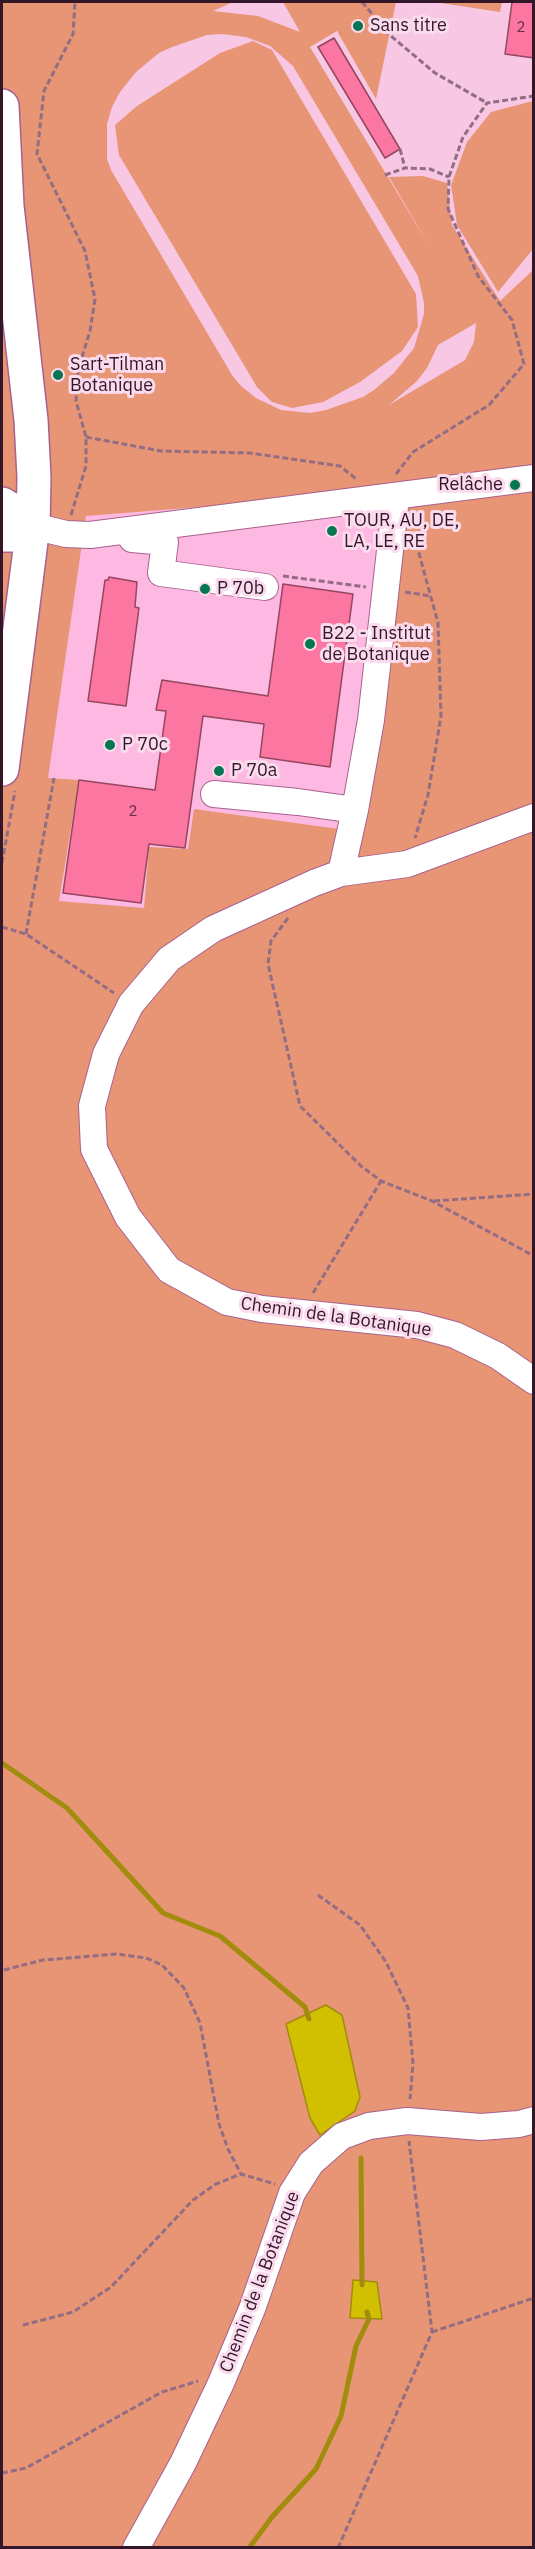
<!DOCTYPE html>
<meta charset="utf-8">
<style>
body{margin:0}
#map{position:relative;width:535px;height:2549px;overflow:hidden;background:#f7c7e3;font-family:"IBM Plex Sans",sans-serif}
canvas{display:block}
.frame{position:absolute;inset:0;border:3px solid #331628;pointer-events:none}
</style>
<div id="map">
<canvas width="535" height="2549"></canvas>
<div class="frame"></div>
</div>
<script>
const context = document.querySelector('canvas').getContext('2d');
context.lineJoin = 'round';
function paint(path, color) {
  context.fillStyle = color;
  context.fill(path, 'evenodd');
}
function toPath(rows) {
  const path = new Path2D();
  for (const r of rows) {
    path.moveTo(r[0], r[1]);
    for (let i = 2; i < r.length; i += 2) path.lineTo(r[i], r[i + 1]);
  }
  return path;
}
function strokePath(path, color, width, dash) {
  context.strokeStyle = color;
  context.lineWidth = width;
  context.lineCap = dash ? 'butt' : 'round';
  context.setLineDash(dash || []);
  context.stroke(path);
}
function label(font, color, halo, rows, align = 'center') {
  context.font = font + ' "IBM Plex Sans",sans-serif';
  context.lineWidth = 6;
  context.setLineDash([]);
  context.textBaseline = 'middle';
  context.strokeStyle = halo;
  context.fillStyle = color;
  for (const [text, x, y, turn = 0] of rows) {
    context.save();
    context.translate(x, y);
    context.rotate((+turn || 0) * Math.PI / 180);
    context.textAlign = isNaN(turn) ? turn : align;
    if (halo) context.strokeText(text, 0, 0);
    context.fillText(text, 0, 0);
    context.restore();
  }
}
paint(toPath([
 [405,487,339,829,194,809,188,849,149,847,144,908,59,901,79,780,48,778,86,516,263,502]
]), '#fdb9e2');
paint(toPath([
 [2,2,233,2,213,11,258,16,300,32,283,2,396,2,376,99,337,31,310,47,434,254,389,177,423,176,447,183,452,225,500,301,533,270,533,2547,2,2547],
 [222,34,246,37,270,46,293,66,418,276,424,303,424,314,414,348,394,373,374,390,363,397,326,410,310,413,281,410,256,398,241,386,232,375,111,170,107,159,107,124,112,107,120,92,136,72,159,53,172,47,207,35],
 [476,323,474,342,465,360,389,405,417,381,427,368,438,345],
 [405,487,339,829,194,809,188,849,149,847,144,908,59,901,79,780,48,778,86,516,263,502],
 [434,2,502,2,500,12],
 [253,41,272,50,416,294,418,327,402,351,360,382,323,402,292,408,272,402,257,387,119,155,115,125,137,106,220,53],
 [533,101,533,249,498,292,457,225,451,185,467,142,491,112]
]), '#e79575');
const water = toPath([
 [326,2005,342,2015,360,2097,355,2111,320,2135,310,2118,286,2024,326,2005],
 [353,2280,377,2282,382,2319,350,2318,353,2280]
]);
paint(water, '#d1bf02');
strokePath(water, '#a28c0d', 1.5);
strokePath(toPath([
 [2,1763,67,1808,163,1913,220,1936,305,2007,309,2019],
 [361,2158,362,2285],
 [249,2548,272,2517,316,2469,341,2416,356,2346,369,2319,367,2312]
]), '#a28c0d', 5);
const building = toPath([
 [512,2,534,2,534,58,505,54,512,2],
 [334,38,400,149,385,158,318,47,334,38],
 [109,577,137,582,135,607,139,608,126,706,88,701,105,580,108,580,109,577],
 [283,584,353,594,330,767,260,757,264,724,203,716,185,848,149,844,141,903,63,893,79,780,155,790,166,711,156,710,162,680,268,696,283,584]
]);
paint(building, '#fb76a0');
strokePath(building, '#94465e', 1.5);
const minor = toPath([
 [33,526,66,534,90,535,534,478],
 [132,539,165,542,161,573,265,587],
 [214,794,298,802,355,810,371,720,396,497],
 [355,810,341,873,314,883,213,929,169,959,131,1004,106,1054,92,1106,94,1149,128,1217,169,1270,227,1302,262,1309,417,1325,455,1335,498,1356,534,1381],
 [341,873,407,864,534,817],
 [136,2548,183,2463,221,2383,252,2309,292,2193,311,2163,342,2136,369,2126,407,2121,481,2127,519,2124,534,2120]
]);
const major = toPath([
 [2,106,7,206,31,420,34,477,33,526,2,769],
 [2,504,22,516,33,526],
 [2,535,13,535,33,526]
]);
strokePath(minor, '#a8618e', 28);
strokePath(major, '#a8618e', 36);
strokePath(toPath([
 [362,2,391,36,435,73,487,103],
 [400,149,405,168],
 [385,175,405,168,430,169,449,177],
 [86,437,161,451,250,453,340,466,356,479],
 [396,474,413,452,489,405,524,364,512,320,478,276,448,209,449,177,463,137,487,103,534,96],
 [71,515,86,466,86,437,76,401,78,370,90,331,95,299,85,251,37,154,44,91,73,34,75,2],
 [414,535,438,623,441,716,428,795,415,838],
 [283,576,366,587],
 [405,592,431,596],
 [2,863,15,791],
 [288,918,271,941,268,964,300,1106,361,1166,381,1181,432,1201,534,1256],
 [2,927,26,934,114,993],
 [26,934,54,778],
 [434,1201,534,1194],
 [313,1293,381,1181],
 [318,1895,360,1925,386,1962,408,2008,413,2064,410,2099],
 [4,1970,43,1960,117,1954,146,1958,162,1965,184,1988,200,2023,219,2124,228,2149,241,2174],
 [23,2325,73,2312,111,2287,193,2200,216,2184,241,2174,275,2184],
 [432,2332,534,2298],
 [2,2473,26,2468,162,2392,198,2381],
 [338,2548,432,2332,409,2141]
]), '#936d84', 3, [6, 3]);
strokePath(minor, '#fff', 26);
strokePath(major, '#fff', 33);
for (const [x, y, r, color] of [
 [358,26,6,"#067651"],
 [58,375,6,"#067651"],
 [515,485,6,"#067651"],
 [332,531,6,"#067651"],
 [205,589,6,"#067651"],
 [310,644,6,"#067651"],
 [110,745,6,"#067651"],
 [219,771,6,"#067651"]
]) {
  const dot = new Path2D();
  dot.arc(x, y, r, 0, 2 * Math.PI);
  context.fillStyle = color;
  context.fill(dot);
  strokePath(dot, '#fadaed', 2);
}
label('15px', '#652e46', null, [
 ["2",521,28],
 ["2",133,812]
]);
label('18px', '#331628', '#fadaed', [
 ["Sans titre",370,26],
 ["Sart-Tilman",70,365],
 ["Botanique",70,386],
 ["Relâche",503,485,"right"],
 ["TOUR, AU, DE,",344,521],
 ["LA, LE, RE",344,542],
 ["P 70b",217,589],
 ["B22 - Institut",322,634],
 ["de Botanique",322,655],
 ["P 70c",122,745],
 ["P 70a",231,771]
], 'left');
label('18px', '#331628', '#fadaed', [
 ["Chemin de la Botanique",336,1317,8],
 ["Chemin de la Botanique",260,2282,-69]
]);
</script>
